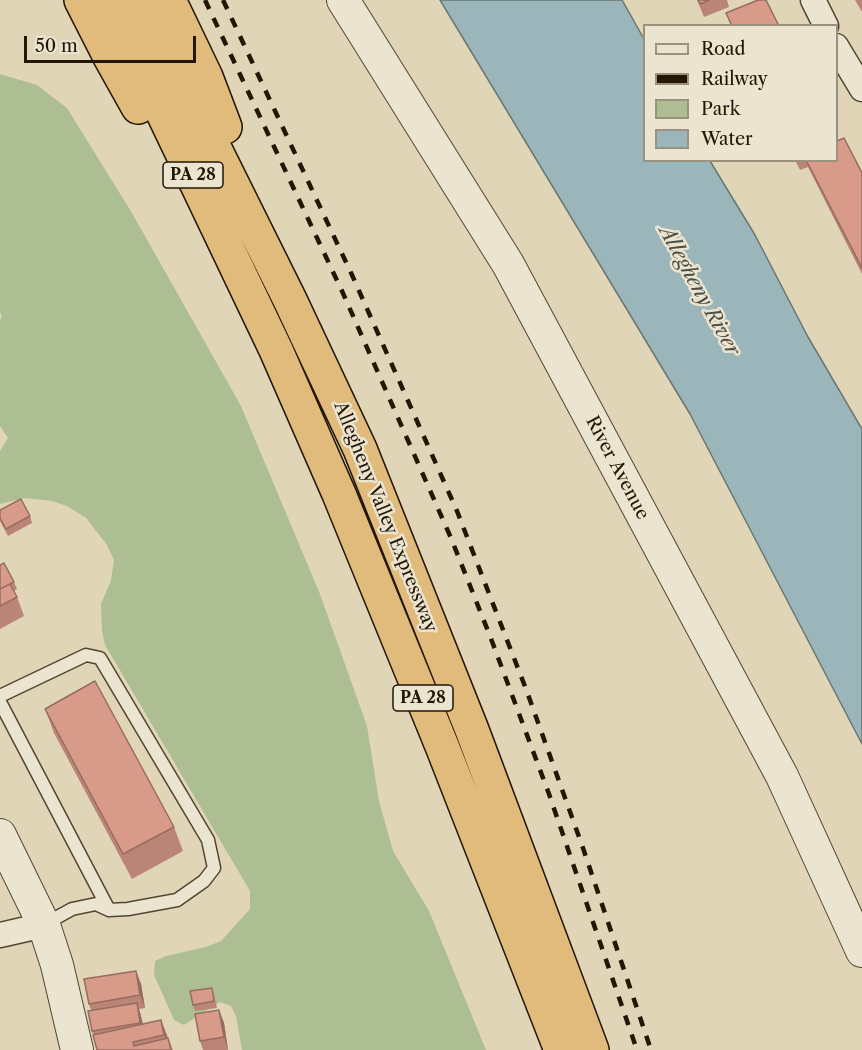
<!DOCTYPE html>
<style>
body{margin:0}
#map{position:relative;width:862px;height:1050px;overflow:hidden;background:#e0d6b7;font-family:"Libre Caslon Text",serif}
canvas{display:block}
.legend{position:absolute;left:643px;top:24px;width:195px;height:138px;box-sizing:border-box;background:#ebe4d0;border:2px solid #9b927e;margin:0;padding:8px 10px;list-style:none;font-size:18px;color:#231604}
.legend li{display:flex;align-items:center;gap:12px;height:30px}
.legend b{width:30px;border:2px solid #9b927e}
.scale{position:absolute;left:24px;top:36px;width:172px;height:27px;box-sizing:border-box;border:3px solid #231604;border-top:0;padding-left:8px;font-size:18px;line-height:21px;white-space:nowrap;color:#231604;-webkit-text-stroke:4px #ebe4d0;paint-order:stroke}
</style>
<div id="map">
<canvas width="862" height="1050"></canvas>
<ul class="legend">
<li><b style="height:8px;background:#ebe4d0"></b>Road</li>
<li><b style="height:8px;background:#231604"></b>Railway</li>
<li><b style="height:16px;background:#adbf92"></b>Park</li>
<li><b style="height:16px;background:#9ab6ba"></b>Water</li>
</ul>
<div class="scale">50 m</div>
</div>
<script>
const context = document.querySelector('canvas').getContext('2d');
context.lineJoin = 'round';
function paint(path, color) {
  context.fillStyle = color;
  context.fill(path, 'evenodd');
}
function toPath(rows) {
  const path = new Path2D();
  for (const r of rows) {
    path.moveTo(r[0], r[1]);
    for (let i = 2; i < r.length; i += 2) path.lineTo(r[i], r[i + 1]);
  }
  return path;
}
function strokePath(path, color, width, dash) {
  context.strokeStyle = color;
  context.lineWidth = width;
  context.lineCap = dash ? 'butt' : 'round';
  context.setLineDash(dash || []);
  context.stroke(path);
}
function label(font, color, halo, rows, align = 'center') {
  context.font = font + ' "Libre Caslon Text",serif';
  context.lineWidth = 5;
  context.setLineDash([]);
  context.textBaseline = 'middle';
  context.strokeStyle = halo;
  context.fillStyle = color;
  for (const [text, x, y, turn = 0] of rows) {
    context.save();
    context.translate(x, y);
    context.rotate((+turn || 0) * Math.PI / 180);
    context.textAlign = isNaN(turn) ? turn : align;
    if (halo) context.strokeText(text, 0, 0);
    context.fillText(text, 0, 0);
    context.restore();
  }
}
paint(toPath([
 [0,74,37,85,67,108,132,213,241,406,320,594,367,726,379,801,393,851,429,911,486,1050,242,1050,236,1016,231,1006,220,1002,184,1025,174,1020,154,975,155,961,166,956,206,947,221,941,250,909,250,891,105,645,102,631,101,604,111,580,114,560,107,545,86,518,67,506,52,501,25,498,0,504,0,451,8,438,0,426,0,320,2,317,0,312]
]), '#adbf92');
const water = toPath([
 [440,0,622,0,644,39,644,160,710,161,755,235,808,337,862,429,862,744,690,414,440,0]
]);
paint(water, '#9ab6ba');
strokePath(water, '#6a7671', 1.5);
const service = toPath([
 [0,696,86,655,100,658,208,840,214,868,204,881,177,900,128,909,109,910,96,904,72,909,45,924],
 [0,702,109,910]
]);
const minor = toPath([
 [813,0,826,26],
 [836,46,862,89],
 [0,935,44,925]
]);
const tertiary = toPath([
 [343,0,508,264,782,776,862,951],
 [0,835,44,925,57,965,77,1050]
]);
const motorway = toPath([
 [81,0,110,57,138,107],
 [109,0,276,350,339,494,442,746,561,1050],
 [141,0,290,300,360,449,472,730,592,1050],
 [169,0,206,77,225,127]
]);
strokePath(service, '#524631', 15);
strokePath(minor, '#524631', 27);
strokePath(tertiary, '#524631', 34);
strokePath(motorway, '#231604', 36);
strokePath(service, '#ebe4d0', 12);
strokePath(minor, '#ebe4d0', 24);
strokePath(tertiary, '#ebe4d0', 32);
strokePath(motorway, '#e0bb7c', 33);
strokePath(toPath([
 [205,0,342,291,451,538,490,636,549,794,637,1050],
 [223,0,352,275,457,511,526,689,583,848,651,1050]
]), '#231604', 4.5, [10, 10]);
paint(toPath([
 [697,0,727,0,729,7,704,17],
 [855,0,862,0,862,12],
 [837,138,862,173,862,274,808,167,800,170,795,160,837,160],
 [0,510,30,516,32,523,8,536,0,521],
 [0,565,14,582,17,589,14,591,17,597,24,616,0,629],
 [45,709,174,827,183,851,132,879,54,733],
 [136,971,141,984,145,1008,139,1009,141,1016,143,1024,161,1020,173,1050,97,1050,92,1031,91,1010,89,1004],
 [214,994,217,1008,195,1011,193,1005],
 [219,1010,224,1023,228,1050,203,1050,200,1041]
]), '#ba8476');
paint(toPath([
 [136,971,141,984,145,1008,140,995],
 [137,1003,141,1016,145,1036,140,1023],
 [219,1010,224,1023,228,1050,224,1037],
 [161,1020,168,1039,170,1050,164,1035]
]), '#976c60');
const building = toPath([
 [698,0,709,0,700,4,698,0],
 [758,0,766,0,779,26,732,26,726,13,758,0],
 [844,138,862,173,862,268,806,160,837,160,837,141,844,138],
 [21,499,30,516,6,529,0,518,0,510,21,499],
 [4,563,14,582,0,589,0,565,4,563],
 [10,584,17,597,0,606,0,589,10,584],
 [95,681,174,827,123,854,45,709,95,681],
 [136,971,140,995,89,1004,84,979,136,971],
 [212,988,214,1001,193,1005,190,991,212,988],
 [137,1003,140,1023,92,1031,88,1011,137,1003],
 [219,1010,224,1037,200,1041,195,1014,219,1010],
 [161,1020,164,1035,133,1042,134,1046,168,1038,171,1050,97,1050,93,1035,161,1020]
]);
paint(building, '#d89a89');
strokePath(building, '#976c60', 1.5);
for (const [x, y, w] of [
 [193,175,60],
 [423,698,60]
]) {
  const box = new Path2D();
  box.roundRect(x - w / 2, y - 13, w, 26, 4.5);
  context.fillStyle = '#ebe4d0';
  context.fill(box);
  strokePath(box, '#231604', 1.5);
}
label('bold 16px', '#231604', null, [
 ["PA 28",193,175],
 ["PA 28",423,698]
]);
label('18px', '#231604', '#ebe4d0', [
 ["River Avenue",617,468,62],
 ["Allegheny Valley Expressway",385,517,68]
]);
label('italic 20px', '#4d4e44', '#ebe4d0', [
 ["Allegheny River",699,291,61]
]);
</script>
